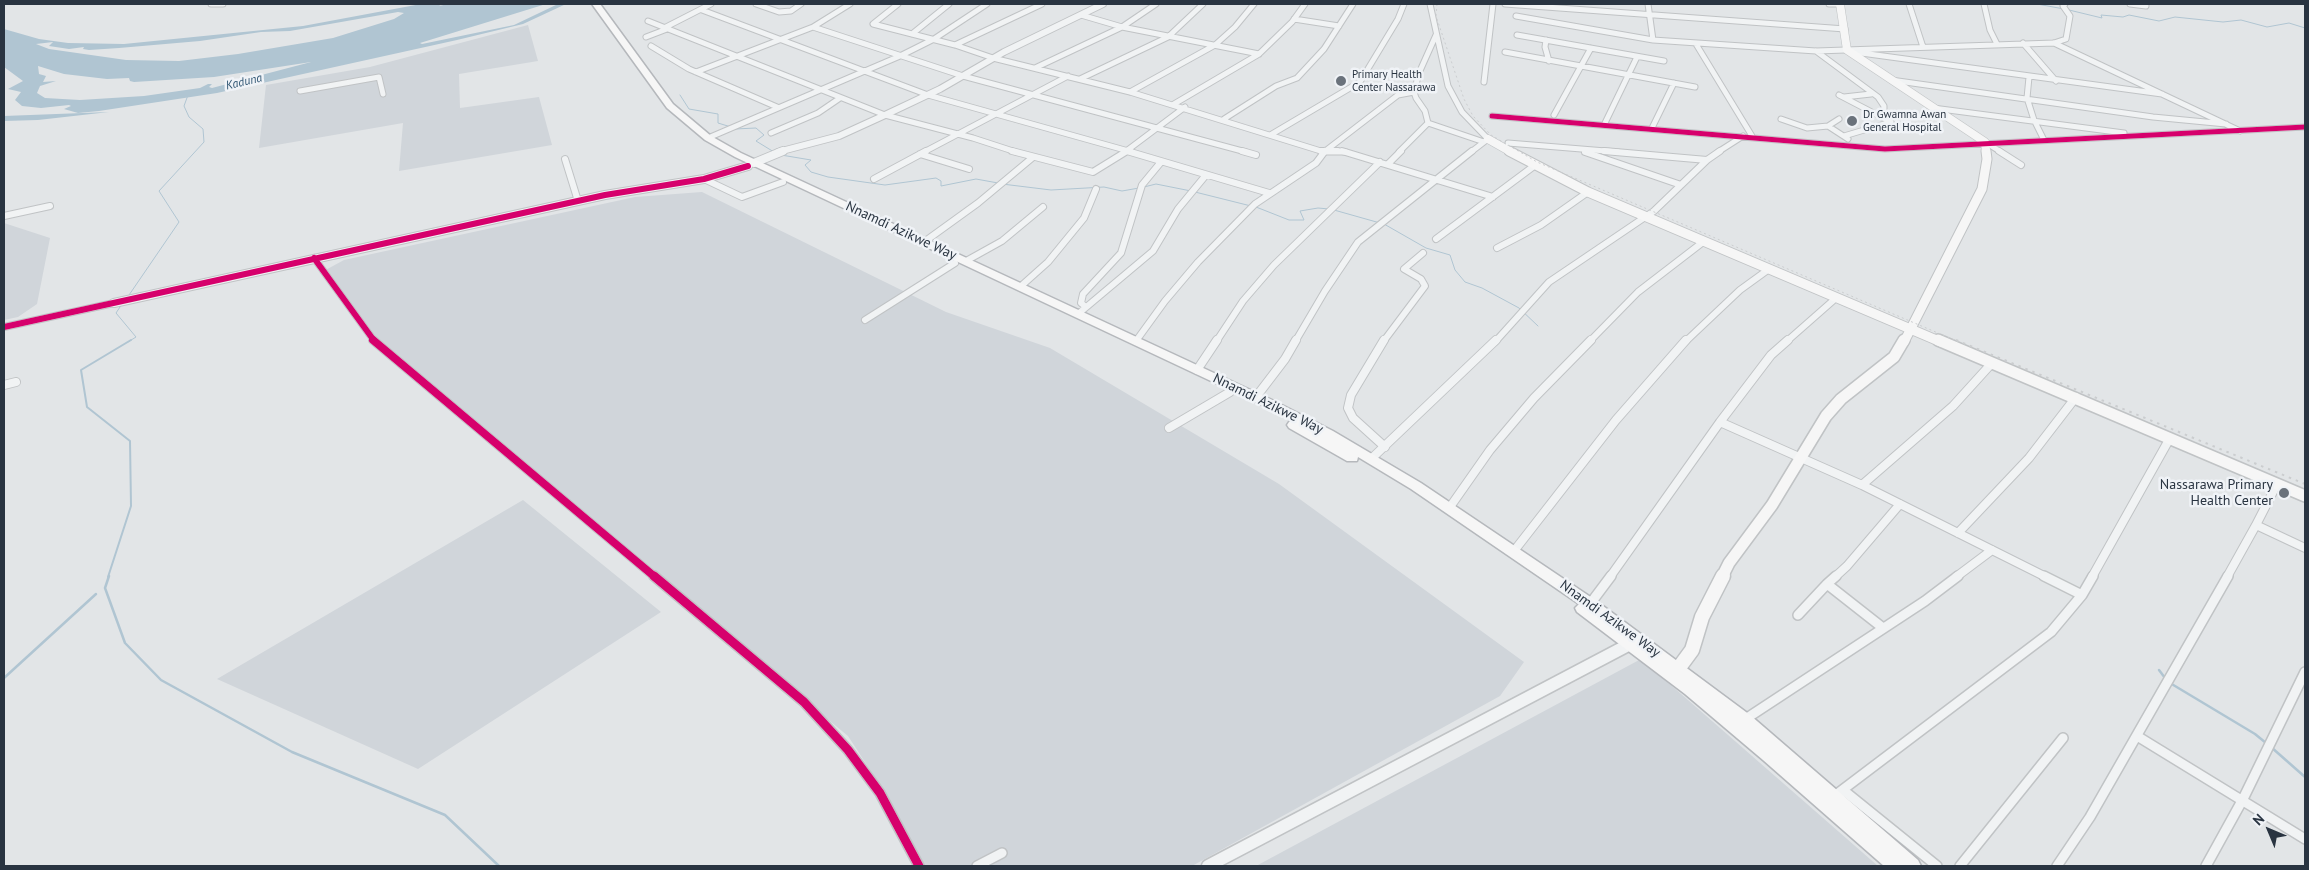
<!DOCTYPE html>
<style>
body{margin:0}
#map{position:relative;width:2309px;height:870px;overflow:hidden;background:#e2e5e7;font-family:"PT Sans",sans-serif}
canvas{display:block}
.frame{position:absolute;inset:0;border:5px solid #293441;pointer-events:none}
.north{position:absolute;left:2244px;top:805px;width:50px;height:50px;-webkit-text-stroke:4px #f0f3f7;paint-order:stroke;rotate:315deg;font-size:14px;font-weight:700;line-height:20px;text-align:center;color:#293441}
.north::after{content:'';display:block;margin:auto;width:18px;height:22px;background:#293441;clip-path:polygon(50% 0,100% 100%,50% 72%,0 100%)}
</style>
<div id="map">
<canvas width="2309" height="870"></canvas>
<div class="frame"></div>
<div class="north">N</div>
</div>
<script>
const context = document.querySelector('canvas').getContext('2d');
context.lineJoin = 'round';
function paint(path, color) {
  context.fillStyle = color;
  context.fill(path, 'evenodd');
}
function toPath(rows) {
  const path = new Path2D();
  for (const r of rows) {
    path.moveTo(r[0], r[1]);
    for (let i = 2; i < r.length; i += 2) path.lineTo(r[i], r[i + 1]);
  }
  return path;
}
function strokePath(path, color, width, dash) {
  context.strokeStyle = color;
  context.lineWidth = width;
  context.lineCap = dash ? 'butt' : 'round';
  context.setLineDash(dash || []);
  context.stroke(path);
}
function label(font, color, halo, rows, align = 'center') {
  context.font = font + ' "PT Sans",sans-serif';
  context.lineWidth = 5;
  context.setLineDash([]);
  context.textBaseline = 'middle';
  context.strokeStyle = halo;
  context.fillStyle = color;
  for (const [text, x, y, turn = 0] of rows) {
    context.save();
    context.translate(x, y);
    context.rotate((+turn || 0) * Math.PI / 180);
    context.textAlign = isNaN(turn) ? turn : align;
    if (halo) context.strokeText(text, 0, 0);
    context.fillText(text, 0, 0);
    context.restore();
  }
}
paint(toPath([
 [528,25,538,61,459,74,460,108,539,97,552,145,399,171,403,123,259,148,266,85,370,67],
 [702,192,946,312,1050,348,1279,484,1524,662,1500,696,1192,866,916,866,883,790,848,736,545,486,376,340,320,273,344,260,635,197],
 [4,223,50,238,37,304,18,317,4,320],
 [523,500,661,612,418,769,217,679],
 [1641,659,1878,866,1256,866]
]), '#d0d5da');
paint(toPath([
 [421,4,442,4,439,6,448,4,546,4,420,43,422,44,514,25,558,4,566,4,523,24,457,40,217,93,99,111,78,113,64,109,71,106,69,105,41,108,22,106,15,100,21,92,8,89,23,81,4,67,4,29,39,39,68,43,124,44,303,26],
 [398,12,404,13,394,19,333,38,238,54,179,61,126,60,49,49,36,44,53,42,49,46,69,49,84,47,83,49,89,50,119,48,200,41,261,32,290,31],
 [311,62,212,88,209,87,212,84,208,84,200,88,144,96,80,100,45,98,37,93,40,86,56,81,43,82,46,76,39,74,38,66,64,74,107,79,129,78,130,81,134,82,214,77],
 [109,112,38,120,4,121,4,116]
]), '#b0c5d2');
strokePath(toPath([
 [2037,4,2064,9],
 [2069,10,2102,18,2101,15,2123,17,2129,15,2159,21,2175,17,2223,22,2241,20,2267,27,2289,23,2305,28],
 [680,95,689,109,718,114,718,123,731,127],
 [735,129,756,128,764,135,756,141,774,152],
 [781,155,811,160,805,165,811,172,828,177,885,185,936,178,941,181,941,186,976,179,998,183],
 [1002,184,1051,190,1104,187,1122,191,1139,188],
 [1144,187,1156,184,1191,191],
 [1195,192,1251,206],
 [1256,207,1289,220,1304,220,1300,211,1318,208,1329,209],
 [1334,210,1380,223],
 [1384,224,1426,248,1450,255,1455,270,1465,282,1482,288,1519,308,1538,326],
 [127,298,179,222,159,191,204,142,203,129,189,117,184,106,188,95],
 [122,304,116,313,136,337,128,342]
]), '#b0c5d2', 1);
strokePath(toPath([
 [108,577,131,506,130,441,87,407,81,370,131,340]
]), '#b0c5d2', 2);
strokePath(toPath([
 [109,576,105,588,125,643,161,680,292,752,445,815,499,866],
 [2159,670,2165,678],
 [4,678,96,594],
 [2170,683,2255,734,2266,743],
 [2271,747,2305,777]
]), '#b0c5d2', 2.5);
const minorFar3 = toPath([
 [211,4,223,4],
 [756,4,779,12,791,11,801,4],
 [898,4,873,24,955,45,993,58,1130,92,1324,152,1346,152],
 [1430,4,1448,86,1462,112,1488,139,1484,142,1428,123,1425,111,1416,98,1414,92,1419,73,1436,35],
 [1505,4,1845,29],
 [1648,4,1653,40],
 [1829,4,1840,4],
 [1909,4,1923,47],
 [1984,4,1990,30,1997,44],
 [2130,4,2146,6],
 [702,10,928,95,1132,152],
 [1081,15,1122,27,1259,54],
 [1516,16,1653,40,1816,51,2054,43,2066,39,2070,16,2063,6,2065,4],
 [1294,19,1339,26],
 [648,21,885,115,973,138,1016,152],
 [813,27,963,76,1246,152],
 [664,28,711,4],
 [912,34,949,4],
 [1517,35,1664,61],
 [646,37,667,29],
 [1546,40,1545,47,1549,61],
 [2023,43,2056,81],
 [2054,43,2240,131],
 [1696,44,1752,136],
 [955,45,1042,4],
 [651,46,689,69,777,107],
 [1816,51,1878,97,1884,106,1884,117],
 [1505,52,1695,87],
 [1854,52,2162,94],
 [1035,68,1122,27,1156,4],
 [696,72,813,27,850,4],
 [2029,77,2027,98,2034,120,2044,140],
 [1080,79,1168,37,1203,4],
 [1891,80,2153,117,2226,124],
 [1484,82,1493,4],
 [300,91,379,77,383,94],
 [1130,92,1215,45,1235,27,1254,4],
 [1839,95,1891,122,1844,136],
 [1844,97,1871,94],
 [1174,104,1259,54,1292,22,1305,4],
 [1933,108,2124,133],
 [1554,115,1591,48],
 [1492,116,1885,149,2305,127],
 [1224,119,1276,86,1297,78,1324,49,1353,4],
 [1781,119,1807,128,1828,126],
 [1839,119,1828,126,1848,139],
 [1604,125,1637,57],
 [1652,128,1674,83],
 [771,133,818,113,840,98],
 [1272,134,1360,82,1398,19,1404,4],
 [708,138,900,56,934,39,987,4],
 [1985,142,2001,152],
 [1508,143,1618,152],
 [924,152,1068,76],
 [1125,152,1185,107],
 [1324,152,1398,95,1414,92],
 [1399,152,1428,123],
 [1471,152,1484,142],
 [1718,152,1743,136]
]);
const minorFar2 = toPath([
 [1012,151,1093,172,1127,151],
 [1127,151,1269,193],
 [1242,151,1256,155],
 [1321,151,1338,151],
 [1342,151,1493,197],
 [1604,151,1707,160],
 [1999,151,2021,165],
 [1585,152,1681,185],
 [920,154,969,169],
 [565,159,578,201],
 [1388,164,1401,151],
 [704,179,742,197,783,182],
 [874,179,926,151],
 [4,216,50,206],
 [1436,239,1534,166],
 [924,242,978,203,1032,158],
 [1497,248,1541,225,1588,192],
 [314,258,375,342],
 [966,261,1002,241,1043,207],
 [1020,287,1048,262,1084,218,1096,189],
 [1086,307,1081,303,1083,294,1121,253,1142,185,1161,162],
 [1078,314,1153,251,1178,209,1206,175],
 [865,320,955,263],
 [4,327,114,303],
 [1136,341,1165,301,1198,262,1255,204,1316,163,1325,151],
 [1216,342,1243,301,1274,265,1380,162],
 [1295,342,1325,291,1358,242,1472,151],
 [1383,342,1425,286,1421,279,1404,269,1423,253],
 [1495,342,1549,282,1654,211,1707,160,1720,151],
 [1589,342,1638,292,1703,242],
 [1685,342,1740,290,1769,269],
 [1786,342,1836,298]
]);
const minorFar1 = toPath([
 [373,340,655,577],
 [1384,340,1351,395,1348,408,1353,418,1385,447],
 [1197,370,1217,340],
 [4,385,16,382],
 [1256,397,1285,359,1296,340],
 [1720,422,1862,485,2046,577],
 [1169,428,1230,392],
 [1371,459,1496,340],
 [2277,484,2256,525,2305,548],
 [1862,485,1953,406,1992,363],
 [1450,507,1490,450,1534,398,1591,340],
 [1958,533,2029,458,2076,397],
 [1514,551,1616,420,1686,340],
 [1610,577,1720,422,1771,355,1788,340],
 [1835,577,1847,566,1900,504],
 [1956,577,1992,550],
 [2092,577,2170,438],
 [2227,577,2256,525]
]);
const minor = toPath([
 [654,576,804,702,848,750,880,793,919,866],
 [1836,576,1827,584,1883,628],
 [2044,576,2082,595],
 [1590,604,1611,576],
 [1798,615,1827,584],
 [1744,720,1925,601,1958,576],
 [2137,736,2305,839],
 [1843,790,1937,866],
 [1833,797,2051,632,2082,595,2093,576],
 [977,866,1002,853],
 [1960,866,2063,738],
 [2057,866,2090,817,2228,576],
 [2206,866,2243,799,2305,672]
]);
const tertiaryFar2 = toPath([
 [778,152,839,136,885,115,940,89,1004,52,1103,4]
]);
const tertiaryFar1 = toPath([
 [754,163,783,151],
 [114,303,605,195,704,179,748,166]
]);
const tertiary = toPath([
 [1208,866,1630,644]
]);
const secondaryFar3 = toPath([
 [1840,4,1847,50,1985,142,1986,152],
 [1488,139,1511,152]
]);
const secondaryFar2 = toPath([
 [1509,151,1588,192,1941,342],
 [1904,342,1982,189,1987,159,1986,151]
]);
const secondaryFar1 = toPath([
 [1938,340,2305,496],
 [1722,577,1729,563,1772,505,1826,416,1841,399,1894,357,1904,340]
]);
const secondary = toPath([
 [1678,669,1692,650,1702,617,1723,576]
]);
const trunk = toPath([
 [592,4,600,4,673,104,711,136,741,153,1272,400,1333,431,1421,483,1595,600,1750,715,1918,860,1921,866,1884,866,1763,760,1685,694,1577,612,1575,608,1579,604,1411,489,1358,457,1357,461,1347,461,1289,428,1287,425,1289,422,1295,421,1264,406,735,157,705,140,667,108,592,4]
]);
strokePath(minorFar3, '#c0c3c5', 7);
strokePath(minorFar2, '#c0c3c5', 8);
strokePath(minorFar1, '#c0c3c5', 10);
strokePath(minor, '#c0c3c5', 12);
strokePath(tertiaryFar2, '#c0c3c5', 8);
strokePath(tertiaryFar1, '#c0c3c5', 10);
strokePath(tertiary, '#c0c3c5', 15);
strokePath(secondaryFar3, '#c0c3c5', 9);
strokePath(secondaryFar2, '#c0c3c5', 11);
strokePath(secondaryFar1, '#c0c3c5', 14);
strokePath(secondary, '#c0c3c5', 17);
strokePath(trunk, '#b5b8bc', 3);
strokePath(minorFar3, '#f1f3f4', 5);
strokePath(minorFar2, '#f1f3f4', 6);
strokePath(minorFar1, '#f1f3f4', 8);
strokePath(minor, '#f1f3f4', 9);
strokePath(tertiaryFar2, '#f1f3f4', 6);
strokePath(tertiaryFar1, '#f1f3f4', 8);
strokePath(tertiary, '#f1f3f4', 12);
strokePath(secondaryFar3, '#f6f6f6', 8);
strokePath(secondaryFar2, '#f6f6f6', 9);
strokePath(secondaryFar1, '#f6f6f6', 11);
strokePath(secondary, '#f6f6f6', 14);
paint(trunk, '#f6f6f6');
strokePath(toPath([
 [1437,4,1436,16,1464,99,1473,116,1491,135,1537,162,1959,342]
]), '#cbcdcf', 1, [2, 3]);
strokePath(toPath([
 [1956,340,2305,484]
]), '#cbcdcf', 2, [2.5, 5]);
strokePath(toPath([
 [1492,116,1885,149,2305,127]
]), '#d6006c', 5);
strokePath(toPath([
 [314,258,375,342],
 [4,327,605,195,704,179,748,166]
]), '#d6006c', 6);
strokePath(toPath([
 [373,340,655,577]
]), '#d6006c', 8);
strokePath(toPath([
 [654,576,804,702,848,750,880,793,919,866]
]), '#d6006c', 9);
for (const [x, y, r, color] of [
 [1341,81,6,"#6a727b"],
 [1852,121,6,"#6a727b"],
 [2284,493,6,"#6a727b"]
]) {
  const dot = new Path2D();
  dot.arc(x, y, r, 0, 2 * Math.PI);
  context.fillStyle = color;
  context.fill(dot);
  strokePath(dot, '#f0f3f7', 2);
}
label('11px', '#293441', '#f0f3f7', [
 ["Primary Health",1352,75],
 ["Center Nassarawa",1352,88],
 ["Dr Gwamna Awan",1863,115],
 ["General Hospital",1863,128]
], 'left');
label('italic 12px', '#335875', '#f0f3f7', [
 ["Kaduna",244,82,-13]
]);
label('14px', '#293441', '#f0f3f7', [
 ["Nnamdi Azikwe Way",901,231,25],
 ["Nnamdi Azikwe Way",1268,404,26],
 ["Nnamdi Azikwe Way",1610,619,36]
]);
label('14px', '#293441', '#f0f3f7', [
 ["Nassarawa Primary",2273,485],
 ["Health Center",2273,501]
], 'right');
</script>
